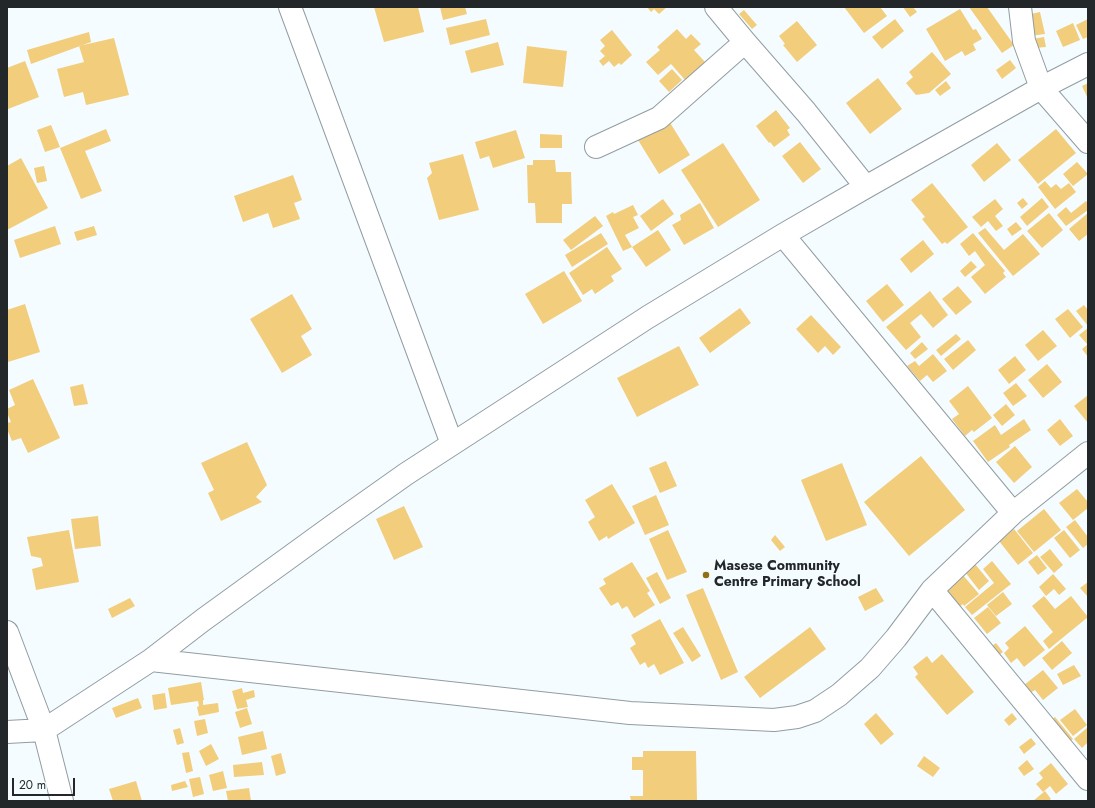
<!DOCTYPE html>
<style>
body{margin:0}
#map{position:relative;width:1095px;height:808px;overflow:hidden;background:#f4fcff;font-family:Jost,sans-serif}
canvas{display:block}
.frame{position:absolute;inset:0;border:8px solid #232729;pointer-events:none}
.scale{position:absolute;left:12px;top:778px;width:63px;height:18px;box-sizing:border-box;border:2px solid #232729;border-top:0;padding-left:5px;font-size:12px;line-height:14px;white-space:nowrap;color:#232729;-webkit-text-stroke:3px #f4fcff;paint-order:stroke}
</style>
<div id="map">
<canvas width="1095" height="808"></canvas>
<div class="frame"></div>
<div class="scale">20 m</div>
</div>
<script>
const context = document.querySelector('canvas').getContext('2d');
context.lineJoin = 'round';
function paint(path, color) {
  context.fillStyle = color;
  context.fill(path, 'evenodd');
}
function toPath(rows) {
  const path = new Path2D();
  for (const r of rows) {
    path.moveTo(r[0], r[1]);
    for (let i = 2; i < r.length; i += 2) path.lineTo(r[i], r[i + 1]);
  }
  return path;
}
function strokePath(path, color, width, dash) {
  context.strokeStyle = color;
  context.lineWidth = width;
  context.lineCap = dash ? 'butt' : 'round';
  context.setLineDash(dash || []);
  context.stroke(path);
}
function label(font, color, halo, rows, align = 'center') {
  context.font = font + ' Jost,sans-serif';
  context.lineWidth = 3;
  context.setLineDash([]);
  context.textBaseline = 'middle';
  context.strokeStyle = halo;
  context.fillStyle = color;
  for (const [text, x, y, turn = 0] of rows) {
    context.save();
    context.translate(x, y);
    context.rotate((+turn || 0) * Math.PI / 180);
    context.textAlign = isNaN(turn) ? turn : align;
    if (halo) context.strokeText(text, 0, 0);
    context.fillText(text, 0, 0);
    context.restore();
  }
}
paint(toPath([
 [374,7,418,7,424,32,384,42],
 [440,7,465,7,467,14,443,20],
 [647,7,667,7,659,14,654,9,651,12],
 [844,7,880,7,887,16,864,33],
 [903,7,913,7,917,12,910,17],
 [969,7,987,7,1014,45,1002,53],
 [960,9,973,30,976,29,982,39,973,44,976,50,965,56,962,51,945,61,926,29],
 [744,10,757,25,752,29,739,14],
 [1040,12,1045,34,1030,36,1026,15],
 [486,19,490,35,450,45,446,28],
 [895,19,904,31,882,49,872,37],
 [1088,19,1088,37,1083,39,1076,25],
 [797,21,817,45,797,62,783,45,785,44,779,36],
 [1073,23,1080,40,1063,47,1056,31],
 [677,29,686,39,691,34,701,44,694,50,705,62,685,80,671,64,658,75,646,62,660,50,657,47],
 [612,30,632,55,621,65,619,63,614,67,609,61,603,66,599,61,605,56,600,51,605,46,600,40],
 [89,32,91,42,31,64,27,50],
 [1044,37,1046,47,1034,48,1032,39],
 [114,38,129,95,86,105,83,92,64,97,57,69,84,62,79,46],
 [498,42,504,65,471,73,465,51],
 [527,46,567,51,563,87,523,83],
 [932,52,951,74,929,93,916,95,906,83,913,77,909,72],
 [1010,60,1016,68,1002,79,996,70],
 [25,61,39,97,8,109,7,105,7,68],
 [672,69,682,80,669,92,659,81],
 [878,78,902,109,870,134,846,103],
 [946,81,951,88,940,96,935,90],
 [1088,83,1088,99,1082,86],
 [776,110,790,128,787,130,790,135,774,147,770,142,769,143,756,126],
 [669,121,690,155,659,174,638,140],
 [51,125,60,147,45,152,37,130],
 [106,129,111,141,85,151,102,191,81,199,60,148],
 [1056,129,1076,153,1038,184,1018,160],
 [516,130,525,158,493,168,489,156,480,159,475,142],
 [540,134,562,135,562,148,540,148],
 [800,142,821,169,803,183,782,156],
 [723,143,760,200,718,227,681,170],
 [997,143,1011,160,984,182,971,165],
 [463,154,479,210,439,220,427,178,432,173,429,163],
 [21,158,48,208,7,230,7,166],
 [533,160,555,160,556,172,571,172,572,204,562,204,562,223,536,223,535,203,528,203,527,165,533,165],
 [1077,162,1088,174,1073,186,1063,174],
 [44,166,47,181,37,183,34,168],
 [293,175,302,200,294,203,300,219,273,228,268,213,243,222,234,196],
 [1045,181,1051,188,1056,184,1061,189,1069,183,1076,192,1055,209,1038,187],
 [932,183,968,227,947,244,945,242,942,244,922,219,925,217,911,200],
 [1023,198,1028,204,1022,209,1017,203],
 [1042,198,1049,207,1027,226,1020,217],
 [663,199,674,214,651,231,640,216],
 [995,199,1003,209,995,216,1003,226,996,231,988,221,981,227,972,217],
 [1086,201,1088,203,1088,210,1066,226,1057,215,1066,207,1071,213],
 [700,203,714,228,684,245,672,225,681,220,680,215],
 [633,205,638,215,633,217,639,228,625,235,632,247,623,251,606,216,613,212,614,214],
 [1049,213,1063,230,1042,248,1027,231],
 [1088,213,1088,234,1079,241,1069,229],
 [595,216,603,226,571,250,563,240],
 [1016,222,1022,229,1012,236,1007,229],
 [55,226,61,244,20,258,14,240],
 [94,226,97,235,77,241,74,232],
 [985,228,1004,250,1023,234,1040,254,1013,276,978,233],
 [658,230,671,250,646,267,632,247],
 [601,233,608,244,572,267,565,255],
 [973,233,1005,271,1003,273,1006,277,985,294,971,277,985,265,975,251,969,256,960,244],
 [923,240,934,254,911,273,900,259],
 [607,247,622,269,611,276,614,281,595,294,592,289,583,295,569,273],
 [971,261,977,267,965,277,960,271],
 [564,271,582,301,543,324,525,294],
 [887,284,904,305,883,322,866,301],
 [958,286,972,302,956,315,942,299],
 [930,291,948,315,933,328,921,314,910,323,921,337,906,350,886,327],
 [292,294,312,329,301,336,312,355,282,373,250,319],
 [25,304,40,352,8,362,7,357,7,310],
 [1084,305,1088,310,1088,326,1076,311],
 [740,308,751,323,710,353,699,338],
 [1068,309,1083,327,1070,338,1055,319],
 [811,315,841,347,833,355,825,346,818,353,796,329],
 [1088,328,1088,343,1087,344,1079,335],
 [1043,330,1057,346,1038,361,1025,345],
 [956,334,961,339,941,356,936,350],
 [968,340,976,350,953,370,944,359],
 [922,342,928,349,915,359,910,353],
 [1088,344,1088,357,1082,349],
 [679,346,699,385,637,417,617,378],
 [933,354,947,371,933,382,927,375,920,381,907,366,915,361,919,366],
 [1015,356,1026,370,1009,384,998,370],
 [1047,364,1062,382,1043,398,1028,380],
 [33,379,60,438,28,453,21,438,12,441,7,429,7,423,11,422,7,413,7,409,15,405,9,390],
 [1016,383,1027,396,1013,406,1003,393],
 [83,384,88,404,74,406,70,387],
 [968,386,992,418,974,432,972,430,965,436,952,419,959,414,949,401],
 [1088,395,1088,423,1074,406],
 [1006,404,1015,415,1002,426,993,415],
 [1024,419,1031,430,1009,445,1010,447,988,462,973,441,995,425,1001,435],
 [1060,419,1073,436,1060,446,1047,430],
 [247,442,267,485,256,497,262,502,221,521,208,493,214,490,201,463],
 [1015,446,1032,467,1014,483,996,462],
 [921,456,965,510,909,556,864,502],
 [666,461,677,486,660,493,649,468],
 [842,463,867,525,826,541,801,480],
 [612,484,635,523,608,539,607,536,599,541,588,522,595,517,585,500],
 [1077,489,1088,502,1088,508,1073,520,1059,503],
 [656,495,669,525,645,535,632,506],
 [404,506,423,547,394,560,376,519],
 [1044,509,1061,530,1034,552,1017,531],
 [98,516,101,546,75,549,71,519],
 [1075,520,1088,537,1088,544,1083,548,1066,527],
 [1014,529,1033,553,1018,565,999,541],
 [69,530,79,582,36,590,32,569,43,566,41,558,31,556,27,537],
 [668,530,687,572,667,580,649,539],
 [1064,530,1080,550,1070,558,1054,538],
 [775,535,785,547,780,551,771,540],
 [1050,549,1063,565,1054,573,1040,557],
 [1037,555,1047,568,1038,575,1028,562],
 [992,561,1011,584,972,615,965,607,994,583,983,569],
 [632,562,650,591,647,593,655,605,634,618,627,606,622,609,618,602,611,606,599,588,606,584,603,579],
 [975,564,989,581,979,590,965,572],
 [657,572,671,598,660,604,646,578],
 [962,574,979,594,964,606,963,604,958,608,947,595,948,586],
 [1053,574,1066,589,1059,595,1054,589,1046,596,1039,587],
 [1088,582,1088,597,1080,588],
 [703,588,738,672,721,680,686,595],
 [876,588,884,601,865,611,858,597],
 [1003,592,1012,604,996,616,987,605],
 [1044,596,1055,609,1071,596,1088,617,1049,649,1043,641,1053,632,1032,606],
 [130,598,135,606,112,618,108,609],
 [988,607,1001,623,987,634,974,618],
 [660,619,684,663,660,675,654,664,648,668,645,662,640,665,630,648,636,644,631,635],
 [1025,626,1045,650,1024,667,1017,658,1011,663,1004,653,1009,648,1005,643],
 [683,627,701,656,692,662,673,633],
 [810,627,826,649,760,698,744,677],
 [1062,641,1072,653,1052,670,1042,658],
 [996,643,1003,652,992,660,985,651],
 [942,654,974,692,947,715,915,677,918,674,913,667,927,656,932,663],
 [1074,665,1081,676,1063,685,1057,674],
 [1043,670,1058,688,1043,700,1035,690,1030,693,1024,685],
 [201,682,204,700,203,700,203,705,218,703,219,712,199,716,197,707,199,706,198,701,171,705,168,688],
 [242,688,243,693,254,690,255,697,246,700,248,707,237,709,232,691],
 [165,693,167,708,154,710,152,695],
 [138,698,142,708,116,718,112,708],
 [247,708,252,724,240,728,235,712],
 [1075,709,1087,725,1073,736,1060,720],
 [876,713,894,734,881,745,864,724],
 [1012,713,1017,719,1009,726,1004,720],
 [1055,717,1073,739,1066,744,1048,722],
 [205,719,208,733,197,736,194,721],
 [1088,727,1088,742,1082,748,1074,739],
 [180,728,184,743,177,745,173,730],
 [263,731,267,749,242,755,238,737],
 [1031,738,1036,744,1024,754,1019,747],
 [211,744,219,759,206,766,199,751],
 [643,751,696,751,697,801,631,801,630,796,643,796,643,770,632,770,632,757,643,757],
 [189,752,193,771,186,773,182,753],
 [281,753,286,773,276,776,271,756],
 [924,756,940,768,933,777,917,766],
 [1027,760,1034,769,1024,776,1018,768],
 [262,762,264,775,234,777,233,765],
 [1051,763,1068,784,1056,794,1050,786,1043,792,1036,784,1043,778,1039,773],
 [223,771,227,788,213,791,209,775],
 [200,777,204,794,193,797,189,779],
 [136,781,142,801,113,801,109,789],
 [185,781,188,787,172,791,171,785],
 [249,788,251,801,228,801,226,791],
 [1045,791,1051,799,1048,801,1033,801]
]), '#f2cd7c');
const street = toPath([
 [290,7,452,444],
 [716,7,745,42,806,112,866,187],
 [1020,7,1024,41,1041,88,1088,142],
 [596,147,659,118,745,42],
 [783,235,1013,513],
 [932,590,1088,779],
 [7,632,44,730,62,801],
 [151,660,630,713,774,720,797,717,815,711,839,695,870,668,896,638,932,590,1013,513,1088,453],
 [7,732,44,730,151,660,203,620,334,525,406,474,648,317,783,235,866,187,1041,88,1088,64]
]);
strokePath(street, '#929da2', 24);
strokePath(street, '#fff', 22);
for (const [x, y, r, color] of [
 [706,575,4,"#916f15"]
]) {
  const dot = new Path2D();
  dot.arc(x, y, r, 0, 2 * Math.PI);
  context.fillStyle = color;
  context.fill(dot);
  strokePath(dot, '#f4fcff', 1.5);
}
label('bold 14px', '#232729', '#f4fcff', [
 ["Masese Community",714,567],
 ["Centre Primary School",714,583]
], 'left');
</script>
